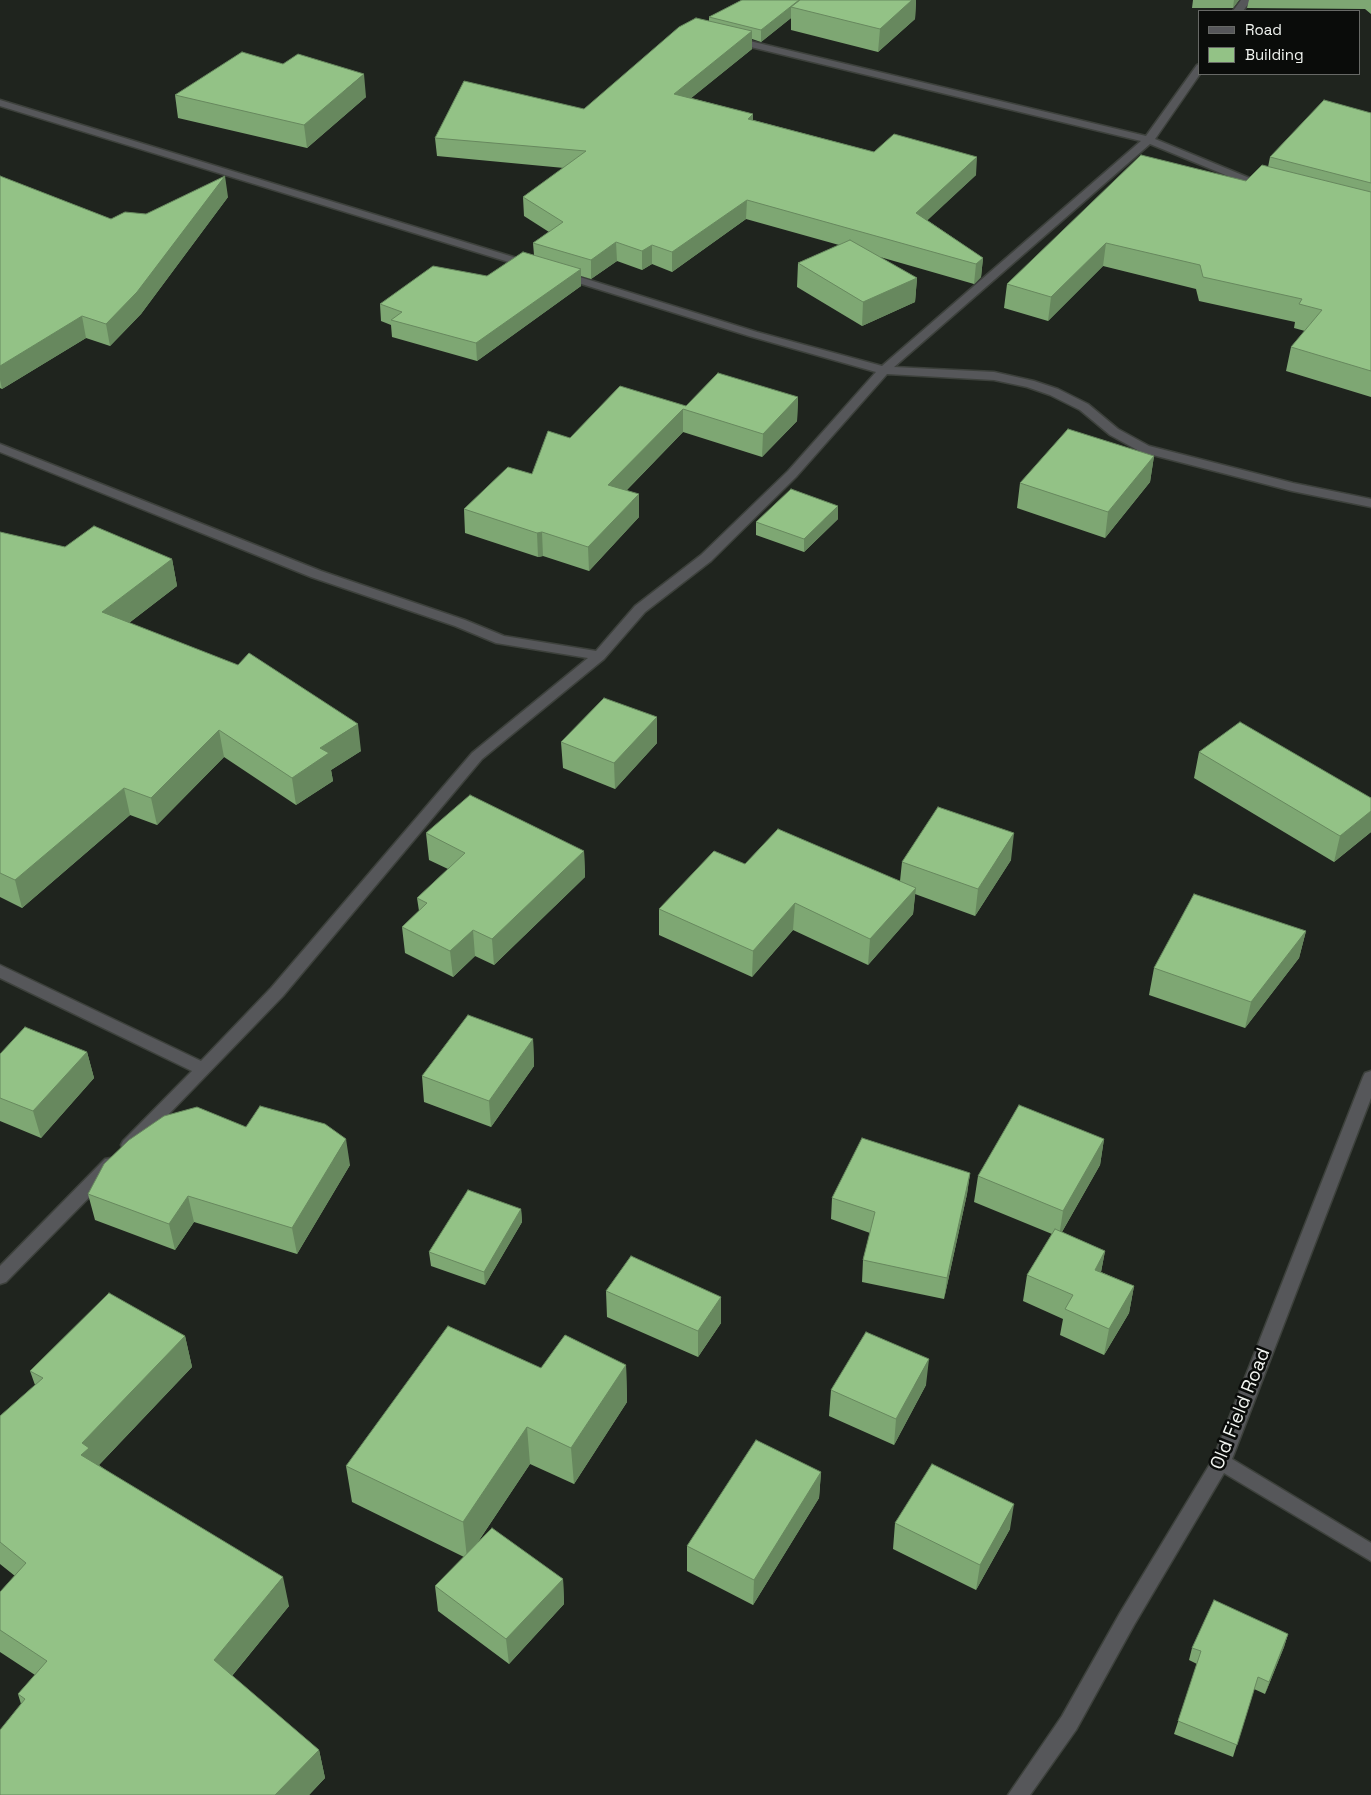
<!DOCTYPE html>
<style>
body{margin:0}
#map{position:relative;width:1371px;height:1795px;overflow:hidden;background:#1f241e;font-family:"Space Grotesk",sans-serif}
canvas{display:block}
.legend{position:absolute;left:1198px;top:10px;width:162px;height:65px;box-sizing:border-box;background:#0a0c0a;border:1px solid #676966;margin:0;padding:6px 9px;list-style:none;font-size:15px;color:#f2f5f1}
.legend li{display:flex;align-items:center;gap:10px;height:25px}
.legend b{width:25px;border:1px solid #676966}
</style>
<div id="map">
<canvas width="1371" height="1795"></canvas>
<ul class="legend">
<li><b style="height:6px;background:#56575a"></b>Road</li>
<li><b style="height:14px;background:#93c286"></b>Building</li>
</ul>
</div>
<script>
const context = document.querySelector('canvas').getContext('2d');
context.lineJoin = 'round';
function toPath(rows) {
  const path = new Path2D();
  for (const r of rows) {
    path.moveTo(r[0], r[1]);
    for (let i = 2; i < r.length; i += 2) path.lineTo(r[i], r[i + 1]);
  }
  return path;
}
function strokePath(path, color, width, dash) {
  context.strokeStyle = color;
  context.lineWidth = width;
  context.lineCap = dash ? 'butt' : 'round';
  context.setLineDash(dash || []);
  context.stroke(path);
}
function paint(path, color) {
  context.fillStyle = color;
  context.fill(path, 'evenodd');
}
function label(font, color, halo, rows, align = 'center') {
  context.font = font + ' "Space Grotesk",sans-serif';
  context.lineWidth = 5;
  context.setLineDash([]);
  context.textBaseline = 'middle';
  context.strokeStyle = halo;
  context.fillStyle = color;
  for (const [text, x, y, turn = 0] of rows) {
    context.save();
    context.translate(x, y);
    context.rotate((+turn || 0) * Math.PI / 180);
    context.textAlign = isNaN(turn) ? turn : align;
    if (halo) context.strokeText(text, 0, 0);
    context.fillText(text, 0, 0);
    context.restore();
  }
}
const minor = toPath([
 [1241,0,1251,0,1243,11,1233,11,1241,0],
 [733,37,1146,136,1197,65,1200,64,1200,74,1155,139,1252,179,1271,183,1271,187,1245,183,1150,144,894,367,994,372,1034,381,1058,389,1088,404,1118,429,1149,446,1293,483,1371,499,1371,507,1292,491,1141,452,1110,435,1080,410,1050,395,1027,387,994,380,887,374,796,477,711,561,645,612,604,659,482,759,283,996,135,1149,129,1151,123,1149,121,1145,123,1141,192,1071,0,978,0,965,201,1061,271,988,472,753,588,658,496,643,455,626,311,577,0,452,0,444,321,571,465,620,504,636,596,651,635,606,701,555,788,471,876,372,749,336,559,277,559,273,567,273,757,332,882,366,1141,141,730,42,728,40,733,37],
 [0,100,533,263,535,265,533,267,525,267,0,106,0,100],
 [1371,1071,1371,1098,1232,1459,1371,1543,1371,1561,1224,1473,1134,1625,1076,1730,1030,1795,1008,1795,1062,1716,1120,1613,1213,1459,1363,1077,1365,1073,1371,1071],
 [111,1158,117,1159,119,1164,117,1169,6,1282,0,1284,0,1266,105,1159,111,1158]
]);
strokePath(minor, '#3d413c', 3);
paint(minor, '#56575a');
paint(toPath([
 [742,0,916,0,915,19,878,52,791,30,791,18,761,42,752,39,752,49,691,98,753,114,753,120,874,152,976,175,927,220,983,258,981,277,974,284,880,257,917,278,915,302,862,326,797,287,798,263,839,245,746,219,672,272,652,264,642,270,617,261,591,279,581,276,581,286,477,361,392,337,391,325,381,321,380,304,487,276,534,255,533,243,549,232,524,216,523,197,564,168,437,156,435,138,584,109,709,21,709,17],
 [1193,0,1239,0,1233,8,1192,8],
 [1249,0,1371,0,1371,14,1365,9,1247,8],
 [283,64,366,97,307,148,178,118,175,95],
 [1371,113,1371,397,1286,371,1291,347,1305,331,1294,328,1295,322,1199,301,1196,289,1103,266,1048,321,1004,308,1007,284,1246,181,1268,167,1270,157],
 [0,176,111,219,146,214,228,197,141,314,110,346,86,338,2,389,0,388],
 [798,397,797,421,762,457,683,432,627,490,639,517,589,571,543,556,538,557,465,533,464,509,532,474,570,438,686,406],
 [1154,456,1150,482,1105,538,1017,508,1020,483],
 [838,519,804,552,756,535,756,522],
 [0,532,65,547,172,559,177,586,129,623,361,751,331,770,333,781,296,805,224,757,157,825,130,815,22,908,0,897],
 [657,717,657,743,615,789,563,768,561,742],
 [1199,752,1371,798,1371,832,1334,862,1194,778],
 [426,833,584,851,585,877,494,965,475,956,453,977,405,953,402,927,419,911,417,898,448,869,429,860],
 [1011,860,975,916,915,894,913,914,868,965,793,930,752,977,659,935,659,909,745,864,900,881,902,862],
 [1306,931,1299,958,1245,1028,1149,995,1154,968],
 [533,1039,534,1066,491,1127,424,1102,422,1076],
 [87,1052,94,1078,41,1138,0,1121,0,1054],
 [246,1127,350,1165,297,1254,194,1222,175,1250,95,1220,88,1194],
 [1104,1139,1100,1165,1062,1232,1105,1251,1101,1272,1134,1286,1129,1313,1104,1355,1060,1335,1063,1319,1023,1301,1027,1275,1052,1234,974,1202,978,1176],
 [970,1173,967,1194,944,1299,862,1282,863,1260,870,1233,831,1219,832,1198],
 [521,1209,522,1222,485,1285,431,1266,429,1252],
 [606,1291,721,1297,721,1323,698,1357,607,1317],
 [185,1336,192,1367,99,1465,289,1606,232,1676,319,1750,325,1778,309,1795,0,1795,21,1704,18,1694,35,1675,0,1652,0,1592,15,1576,0,1564,0,1416,35,1385,30,1371],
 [626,1365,627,1402,574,1484,530,1464,478,1542,563,1579,564,1604,509,1664,438,1611,435,1586,464,1557,352,1502,346,1466,541,1368],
 [926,1385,894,1445,829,1416,831,1390],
 [821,1472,819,1498,753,1605,687,1571,687,1546],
 [895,1523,1010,1529,976,1590,893,1549],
 [1288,1634,1284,1647,1265,1694,1254,1689,1233,1757,1174,1734,1197,1664,1189,1660,1192,1648]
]), '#7ea773');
paint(toPath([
 [799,0,813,0,791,7,791,18,761,42,761,30],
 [912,0,916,0,915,19,878,52,880,29],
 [1234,0,1239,0,1233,8],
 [752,31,752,49,674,112,674,94],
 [364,74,366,97,307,148,304,125],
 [753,114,753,132,748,119],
 [977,157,976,175,915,232,916,213],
 [225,176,228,197,141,314,110,346,106,324],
 [747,200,746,219,672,272,672,252],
 [616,242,617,261,591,279,591,260],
 [1106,243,1103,266,1048,321,1051,297],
 [652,245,652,264,642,270,642,251],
 [983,258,981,277,974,284,976,264],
 [581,269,581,286,477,361,476,343],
 [917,278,915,302,862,326,863,302],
 [82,316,86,338,2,389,0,380,0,366],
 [798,397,797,421,762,457,763,434],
 [683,409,683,432,609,508,608,485],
 [1154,456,1150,482,1105,538,1108,512],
 [639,494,639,517,589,571,588,547],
 [838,506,838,519,804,552,804,539],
 [542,532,543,556,538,557,537,533],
 [172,559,177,586,108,639,102,612],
 [657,717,657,743,615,789,614,763],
 [358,724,361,751,331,770,333,781,296,805,292,778,320,748],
 [219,730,224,757,157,825,151,798],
 [124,788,130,815,22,908,15,880],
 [1371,811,1371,832,1334,862,1340,836],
 [1014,833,1011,860,975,916,978,889],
 [584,851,585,877,494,965,492,939],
 [916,888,913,914,868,965,870,939],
 [795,903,793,930,752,977,753,951],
 [473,930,475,956,453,977,450,951],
 [1306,931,1299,958,1245,1028,1251,1002],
 [533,1039,534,1066,491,1127,489,1101],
 [87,1052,94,1078,41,1138,33,1111],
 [346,1139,350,1165,297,1254,292,1228],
 [1104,1139,1100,1165,1059,1237,1063,1211],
 [970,1173,967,1194,944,1299,947,1278],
 [188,1196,194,1222,175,1250,169,1224],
 [521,1209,522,1222,485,1285,484,1272],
 [1105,1251,1100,1277,1095,1270],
 [1134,1286,1129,1313,1104,1355,1109,1329],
 [721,1297,721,1323,698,1357,698,1331],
 [185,1336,192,1367,95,1469,81,1455,82,1443],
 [929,1359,926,1385,894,1445,896,1419],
 [626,1365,627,1402,574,1484,571,1448],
 [527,1427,530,1464,467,1558,463,1522],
 [821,1472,819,1498,753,1605,754,1580],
 [1014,1504,1010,1529,976,1590,980,1565],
 [283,1577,289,1606,221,1689,214,1660],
 [563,1579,564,1604,509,1664,506,1639],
 [1288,1634,1284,1647,1265,1694,1269,1682],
 [319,1750,325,1778,309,1795,275,1795]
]), '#67885e');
const building = toPath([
 [742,0,799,0,761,30,709,17,742,0],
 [800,0,912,0,880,29,791,7,800,0],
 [696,18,752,31,674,94,753,114,748,119,874,152,894,134,977,157,916,213,983,258,976,264,747,200,672,252,652,245,642,251,616,242,591,260,533,243,563,222,523,197,586,151,435,138,464,81,584,109,679,27,696,18],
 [242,52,283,64,298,54,364,74,304,125,175,95,242,52],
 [1324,100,1371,113,1371,183,1270,157,1324,100],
 [1141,155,1246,181,1262,165,1371,192,1371,371,1291,347,1322,310,1299,304,1302,299,1203,277,1200,265,1106,243,1051,297,1007,284,1141,155],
 [0,176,111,219,125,212,146,214,225,176,137,292,106,324,82,316,0,366,0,176],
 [850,240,917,278,863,302,798,263,850,240],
 [523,252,581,269,476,343,391,320,402,312,380,304,433,266,487,276,523,252],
 [718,373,798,397,763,434,683,409,608,485,639,494,588,547,542,532,537,533,464,509,508,467,532,474,548,431,570,438,620,386,686,406,718,373],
 [1068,429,1154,456,1108,512,1020,483,1068,429],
 [791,489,838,506,804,539,756,522,791,489],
 [94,526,172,559,102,612,238,665,249,653,358,724,320,748,329,753,292,778,219,730,151,798,124,788,15,880,0,873,0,532,65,547,94,526],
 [604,698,657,717,614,763,561,742,604,698],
 [1240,722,1371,798,1371,811,1340,836,1199,752,1240,722],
 [470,795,584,851,492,939,473,930,450,951,402,927,427,903,417,898,465,853,426,833,470,795],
 [938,807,1014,833,978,889,902,862,938,807],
 [778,829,916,888,870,939,795,903,753,951,659,909,714,851,745,864,778,829],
 [1194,894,1306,931,1251,1002,1154,968,1194,894],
 [468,1015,533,1039,489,1101,422,1076,468,1015],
 [25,1027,87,1052,33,1111,0,1098,0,1054,25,1027],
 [1019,1105,1104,1139,1063,1211,978,1176,1019,1105],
 [260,1106,325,1124,346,1139,292,1228,188,1196,169,1224,88,1194,104,1164,129,1140,164,1116,197,1107,246,1127,260,1106],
 [862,1138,970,1173,947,1278,863,1260,875,1212,832,1198,862,1138],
 [468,1190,521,1209,484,1272,429,1252,468,1190],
 [1055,1229,1105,1251,1095,1270,1134,1286,1109,1329,1065,1309,1073,1295,1027,1275,1055,1229],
 [631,1256,721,1297,698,1331,606,1291,631,1256],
 [109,1293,185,1336,82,1443,89,1448,81,1455,283,1577,214,1660,319,1750,275,1795,0,1795,0,1730,25,1699,18,1694,47,1661,0,1630,0,1592,26,1563,0,1542,0,1416,43,1378,30,1371,109,1293],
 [448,1326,541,1368,565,1335,626,1365,571,1448,527,1427,463,1522,346,1466,448,1326],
 [866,1332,929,1359,896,1419,831,1390,866,1332],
 [756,1440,821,1472,754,1580,687,1546,756,1440],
 [932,1464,1014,1504,980,1565,895,1523,932,1464],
 [492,1528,563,1579,506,1639,435,1586,492,1528],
 [1214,1600,1288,1634,1269,1682,1258,1677,1237,1745,1178,1721,1201,1651,1192,1648,1214,1600]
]);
paint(building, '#93c286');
strokePath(building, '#67885e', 1);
label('19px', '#f2f5f1', '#0a0c0a', [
 ["Old Field Road",1241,1409,-68]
]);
</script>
